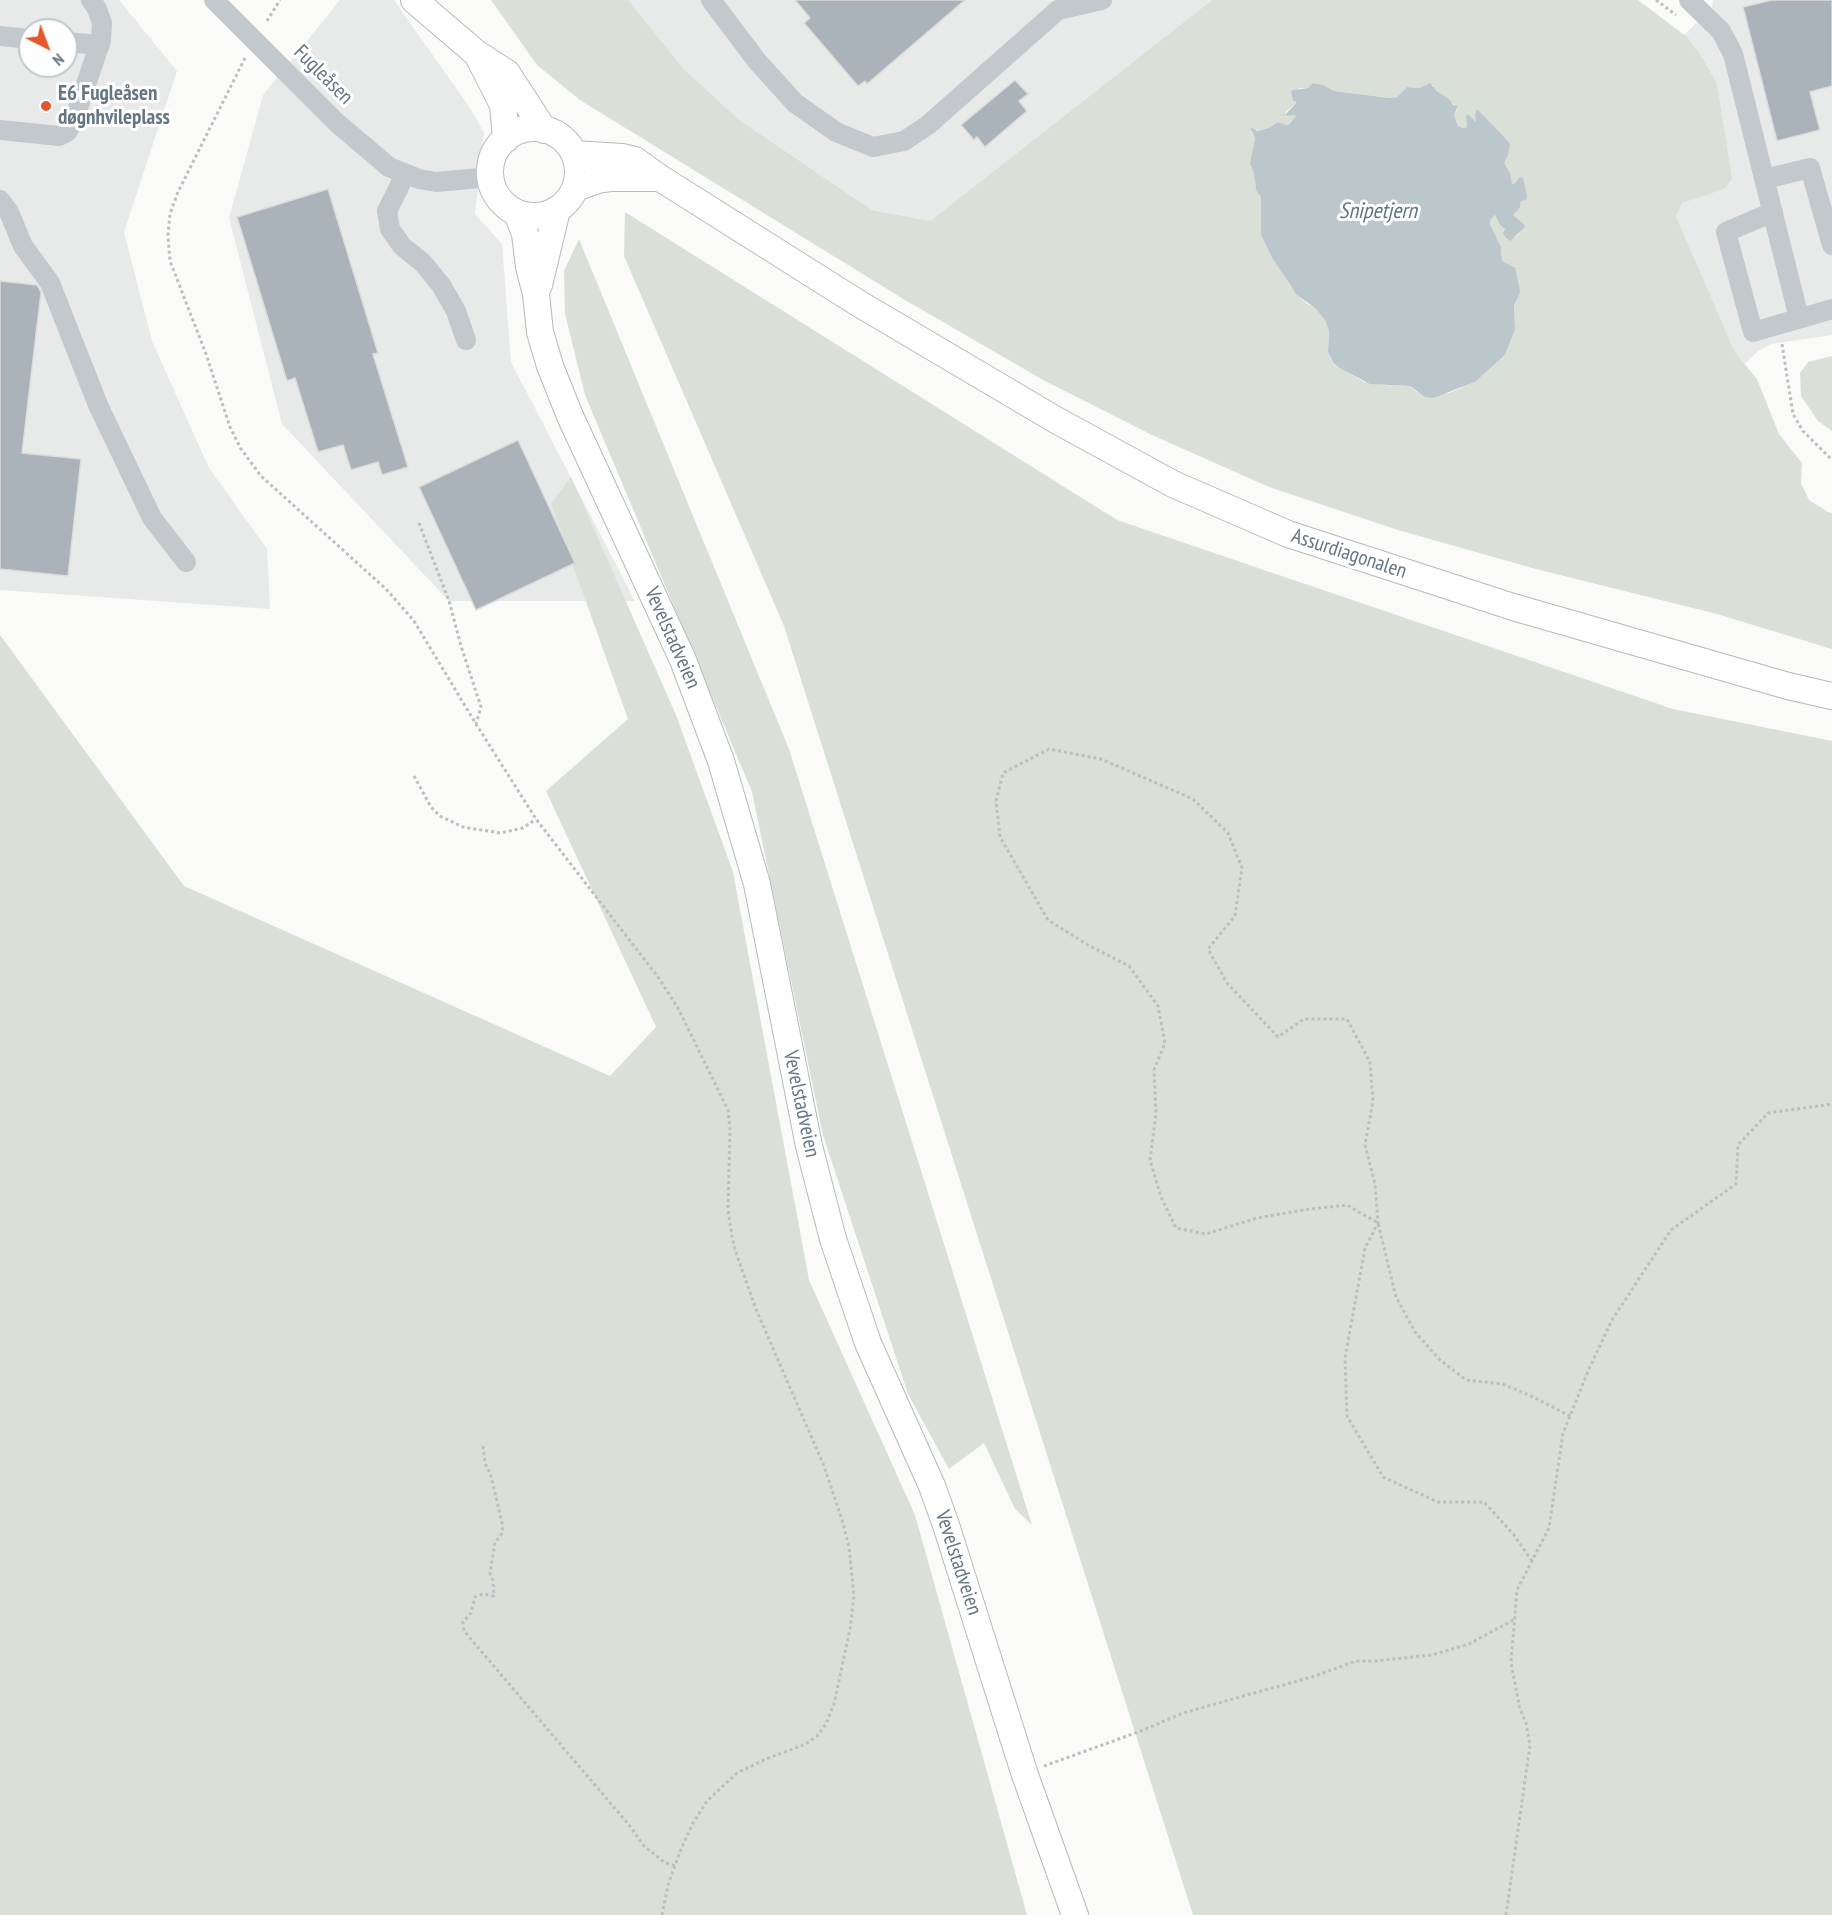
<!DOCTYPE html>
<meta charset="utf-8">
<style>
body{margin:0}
#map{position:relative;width:1832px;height:1915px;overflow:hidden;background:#fafaf8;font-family:"PT Sans Narrow",sans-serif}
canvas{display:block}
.north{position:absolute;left:18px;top:18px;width:60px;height:60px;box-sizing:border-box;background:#fff;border:2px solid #c1c8cd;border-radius:50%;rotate:138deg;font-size:16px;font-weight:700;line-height:24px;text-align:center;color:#657683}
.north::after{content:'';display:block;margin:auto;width:21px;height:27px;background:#e4572e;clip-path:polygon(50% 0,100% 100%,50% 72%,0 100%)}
</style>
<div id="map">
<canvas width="1832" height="1915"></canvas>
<div class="north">N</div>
</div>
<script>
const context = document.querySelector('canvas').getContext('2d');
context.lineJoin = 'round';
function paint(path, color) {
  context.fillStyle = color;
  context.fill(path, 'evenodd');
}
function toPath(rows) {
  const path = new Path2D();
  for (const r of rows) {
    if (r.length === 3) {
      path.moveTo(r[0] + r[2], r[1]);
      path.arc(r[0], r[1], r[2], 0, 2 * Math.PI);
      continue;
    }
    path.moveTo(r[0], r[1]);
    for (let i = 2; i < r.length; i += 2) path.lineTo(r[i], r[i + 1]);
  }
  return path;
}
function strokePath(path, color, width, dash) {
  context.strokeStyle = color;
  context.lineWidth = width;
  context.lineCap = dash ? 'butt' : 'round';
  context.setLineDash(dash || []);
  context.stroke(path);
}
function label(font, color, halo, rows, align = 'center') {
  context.font = font + ' "PT Sans Narrow",sans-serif';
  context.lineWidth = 6;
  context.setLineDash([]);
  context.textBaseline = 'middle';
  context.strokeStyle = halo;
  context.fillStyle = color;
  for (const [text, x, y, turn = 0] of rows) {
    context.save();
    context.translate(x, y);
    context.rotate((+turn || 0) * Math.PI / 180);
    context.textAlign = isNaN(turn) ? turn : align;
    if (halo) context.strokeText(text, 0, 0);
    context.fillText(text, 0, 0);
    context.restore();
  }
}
paint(toPath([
 [0,0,119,0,177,71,124,232,152,341,209,468,267,549,270,609,0,590],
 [30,30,66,30,66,66,30,66],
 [340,0,394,0,472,111,484,133,475,214,502,244,511,362,635,601,449,601,282,424,229,218,263,95],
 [628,0,1212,0,930,221,872,210,738,119,684,69],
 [1713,0,1832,0,1832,335,1771,344,1758,351,1745,364,1735,352,1676,216,1681,203,1689,199,1702,57,1684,35,1712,8]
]), '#e8e9e9');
paint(toPath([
 [491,0,628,0,684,69,738,119,872,210,930,221,1212,0,1638,0,1687,37,1702,57,1717,84,1732,179,1724,189,1682,203,1676,216,1735,352,1757,379,1779,434,1802,463,1801,483,1809,500,1828,512,1832,513,1832,649,1717,614,1536,569,1398,530,1269,487,1152,435,1045,381,905,300,580,100,537,65],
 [1316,83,1334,91,1390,98,1397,97,1407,87,1420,88,1433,85,1434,88,1458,108,1454,115,1458,126,1463,128,1467,127,1468,114,1476,122,1479,113,1509,142,1508,155,1503,163,1510,173,1512,183,1514,184,1517,181,1521,201,1520,208,1513,215,1524,225,1518,235,1514,237,1500,225,1495,215,1491,219,1490,224,1501,247,1502,261,1506,265,1520,293,1514,306,1515,330,1505,355,1475,382,1449,393,1417,392,1410,386,1383,385,1364,382,1341,369,1334,365,1328,352,1329,331,1325,320,1315,308,1306,303,1290,286,1261,235,1261,197,1255,185,1255,139,1251,132,1268,128,1278,122,1287,125,1290,124,1296,115,1289,115,1285,117,1286,112,1296,103,1296,101,1293,100,1291,92,1300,88,1308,88],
 [625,212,1117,520,1673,709,1832,741,1832,1915,1193,1915,784,626,624,256],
 [579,239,789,749,1032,1525,1015,1509,984,1443,949,1469,908,1394,823,1135,752,792,585,395,565,314,564,271],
 [1832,356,1832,431,1818,421,1801,396,1800,373,1808,362],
 [571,477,676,715,733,872,809,1280,915,1515,1027,1915,0,1915,0,635,184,886,610,1076,656,1027,546,791,628,719,551,504]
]), '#dadfd7');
paint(toPath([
 [1313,83,1323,85,1334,91,1390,98,1397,97,1407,87,1420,88,1430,83,1437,91,1450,100,1453,105,1458,106,1454,115,1458,126,1463,128,1467,127,1466,116,1468,114,1476,122,1475,115,1477,109,1509,142,1510,145,1508,155,1504,163,1510,173,1512,183,1514,184,1520,177,1523,178,1527,196,1526,200,1521,201,1520,208,1513,215,1525,225,1524,228,1510,241,1506,238,1503,233,1505,229,1500,225,1495,215,1491,219,1490,224,1501,247,1502,261,1515,268,1519,285,1520,293,1514,306,1515,330,1505,355,1475,382,1433,398,1425,397,1410,386,1370,384,1341,369,1334,364,1328,352,1329,331,1325,320,1315,308,1296,294,1273,259,1261,235,1261,197,1256,190,1254,173,1250,164,1255,139,1250,127,1257,131,1268,128,1278,122,1287,125,1290,124,1296,115,1284,116,1296,103,1296,101,1293,101,1291,92,1293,90,1308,88]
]), '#bbc7cb');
const building = toPath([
 [795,0,965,0,867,84,865,81,858,86,804,23,810,18,795,0],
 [1772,0,1832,0,1832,86,1810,92,1820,130,1777,141,1743,7,1772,0],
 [1015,80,1028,94,1019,101,1027,111,985,147,977,137,974,140,961,125,1015,80],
 [328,189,378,353,373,354,408,467,382,475,378,462,351,470,343,445,318,452,295,378,287,381,237,217,328,189],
 [0,281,37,285,41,292,22,453,81,459,68,576,0,569,0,281],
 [518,440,575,563,476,610,419,487,518,440]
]);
paint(building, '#aab3b9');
strokePath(building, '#dcdcda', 1.5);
const major = toPath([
 [414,0,476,53,507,73,544,130],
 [478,56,503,105,506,139],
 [534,172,44],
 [574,154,622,157,635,160,660,178,858,303,1056,420,1173,484,1288,534,1513,607,1788,686,1832,696],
 [575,188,598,180,612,178,660,178],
 [517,213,525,234,529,267,536,294,540,332,550,366,570,416,683,660,721,761,757,884,809,1146,833,1239,868,1343,932,1486,946,1525,1024,1772,1075,1915],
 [539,285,557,210]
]);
strokePath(major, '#b5babe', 28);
strokePath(toPath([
 [1656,0,1676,15],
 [267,21,280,0],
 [245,58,178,192,170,214,168,235,170,261,206,354,230,427,241,449,261,476,386,589,414,621,476,724,536,819,658,977,678,1008,728,1110,730,1130,728,1210,732,1237,736,1253,756,1309,824,1466,843,1523,849,1547,854,1596,850,1629,834,1704,826,1724,817,1736,806,1744,766,1759,737,1773,707,1801,693,1823,681,1849,668,1885,662,1915],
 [1782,344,1793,414,1803,431,1832,460],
 [419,523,449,601,461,646,481,707,476,724],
 [414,776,431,807,440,816,463,827,500,833,523,828,536,819],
 [483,1446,485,1463,491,1476,503,1527,501,1535,495,1542,490,1573,493,1581,494,1596,483,1594,475,1597,471,1613,463,1622,464,1631,629,1825,644,1846,664,1862,675,1866],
 [1532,1561,1514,1535,1484,1502,1438,1502,1383,1477,1347,1416,1345,1358,1365,1248,1378,1223,1375,1184,1365,1145,1373,1101,1370,1062,1347,1019,1304,1019,1278,1037,1227,983,1208,949,1235,916,1242,868,1228,833,1193,799,1101,759,1049,749,1003,773,996,801,1000,837,1048,920,1088,945,1129,966,1158,1006,1165,1043,1154,1070,1156,1114,1150,1160,1161,1197,1176,1228,1206,1234,1257,1218,1303,1210,1347,1205,1378,1223,1396,1297,1415,1332,1440,1360,1466,1380,1503,1384,1531,1396,1570,1416],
 [1044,1766,1141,1731,1183,1713,1315,1676,1356,1661,1375,1661,1432,1655,1469,1644,1515,1619],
 [1506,1915,1530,1745,1526,1723,1520,1709,1511,1663,1517,1590,1549,1528,1563,1433,1570,1416,1589,1369,1612,1320,1671,1230,1736,1184,1738,1145,1768,1113,1832,1104]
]), '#bbbfc2', 3, [3, 3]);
strokePath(toPath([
 [214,0,337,123,389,167,419,179,436,182,491,177],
 [711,0,757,61,795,103,836,132,873,147,904,141,928,125,1058,10,1102,0],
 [1689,0,1721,31,1733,54,1799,318],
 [0,36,30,39],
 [66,42,100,45],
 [0,130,59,136,67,132,73,123,101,40,102,23,97,9,91,0],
 [405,175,387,211,390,229,402,246,423,263,441,285,456,311,466,340],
 [1765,179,1810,168,1832,245],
 [0,200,9,212,23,246,50,283,98,405,152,518,186,562],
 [1773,212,1726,232,1753,332,1832,309]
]), '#c3c8cc', 20);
strokePath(major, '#fff', 26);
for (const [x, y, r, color] of [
 [46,106,6,"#e4572e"]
]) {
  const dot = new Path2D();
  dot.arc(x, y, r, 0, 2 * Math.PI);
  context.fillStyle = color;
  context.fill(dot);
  strokePath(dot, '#fff', 2);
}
label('21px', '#657683', '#fff', [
 ["Fugleåsen",323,75,45],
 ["Assurdiagonalen",1349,554,18],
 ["Vevelstadveien",672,638,66],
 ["Vevelstadveien",801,1104,78],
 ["Vevelstadveien",958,1563,72]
]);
label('bold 21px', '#657683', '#fff', [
 ["E6 Fugleåsen",58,94],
 ["døgnhvileplass",58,118]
], 'left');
label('italic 22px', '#60757c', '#fff', [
 ["Snipetjern",1378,212]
]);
</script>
